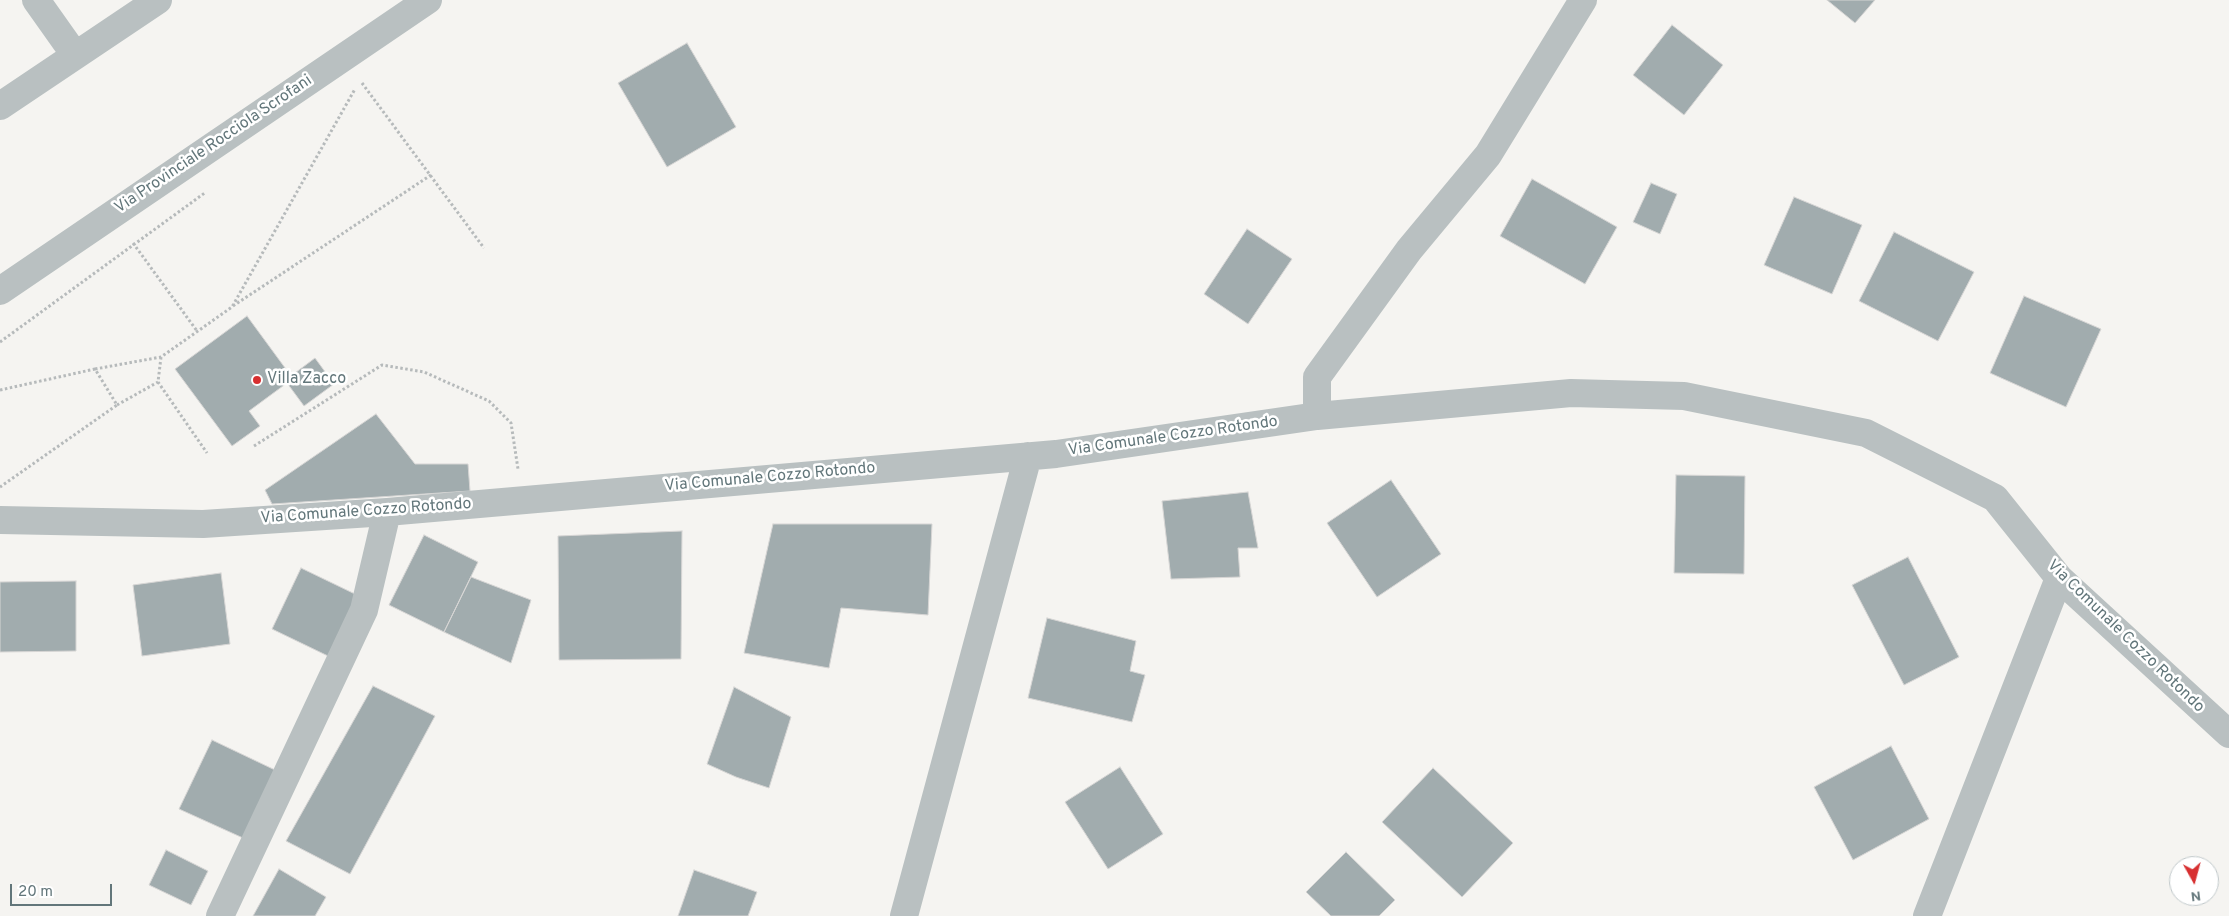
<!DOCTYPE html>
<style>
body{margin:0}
#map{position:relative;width:2229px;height:916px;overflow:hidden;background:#f5f4f1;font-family:Overpass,sans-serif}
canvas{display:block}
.north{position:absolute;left:2169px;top:856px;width:50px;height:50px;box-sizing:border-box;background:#fff;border:1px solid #c0c8ca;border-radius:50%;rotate:173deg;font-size:14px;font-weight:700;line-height:20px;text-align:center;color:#62767a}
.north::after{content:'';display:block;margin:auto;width:18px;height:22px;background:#d72f30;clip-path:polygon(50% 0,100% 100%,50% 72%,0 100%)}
.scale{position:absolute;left:10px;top:884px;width:102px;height:22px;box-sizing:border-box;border:2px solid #62767a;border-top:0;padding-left:6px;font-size:15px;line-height:18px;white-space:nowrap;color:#62767a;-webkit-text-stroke:4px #fff;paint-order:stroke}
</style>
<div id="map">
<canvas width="2229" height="916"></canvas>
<div class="north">N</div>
<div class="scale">20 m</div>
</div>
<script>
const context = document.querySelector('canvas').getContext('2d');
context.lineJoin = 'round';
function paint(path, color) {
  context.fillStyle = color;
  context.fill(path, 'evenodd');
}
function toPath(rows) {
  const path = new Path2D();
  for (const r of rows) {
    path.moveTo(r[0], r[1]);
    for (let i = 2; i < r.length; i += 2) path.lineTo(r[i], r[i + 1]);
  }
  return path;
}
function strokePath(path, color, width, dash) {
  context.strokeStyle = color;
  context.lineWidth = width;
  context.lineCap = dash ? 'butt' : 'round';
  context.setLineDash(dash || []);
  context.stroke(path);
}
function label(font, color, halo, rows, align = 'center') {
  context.font = font + ' Overpass,sans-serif';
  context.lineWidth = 5;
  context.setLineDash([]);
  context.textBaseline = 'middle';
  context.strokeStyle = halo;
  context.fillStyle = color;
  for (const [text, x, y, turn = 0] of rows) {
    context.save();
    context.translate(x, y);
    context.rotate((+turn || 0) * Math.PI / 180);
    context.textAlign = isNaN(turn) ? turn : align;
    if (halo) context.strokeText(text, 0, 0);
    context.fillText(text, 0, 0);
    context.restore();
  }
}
const building = toPath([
 [1827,0,1875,0,1855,23,1827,0],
 [1672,25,1723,65,1684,115,1633,75,1672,25],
 [687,43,736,127,667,167,618,83,687,43],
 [1532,179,1617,227,1585,284,1500,236,1532,179],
 [1651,183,1677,194,1660,234,1633,222,1651,183],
 [1794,197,1862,225,1832,294,1764,265,1794,197],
 [1247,229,1292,259,1248,324,1204,294,1247,229],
 [1894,232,1974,272,1938,341,1859,301,1894,232],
 [2024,296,2101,329,2066,407,1990,373,2024,296],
 [247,316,291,376,315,358,334,384,304,406,287,383,249,411,260,426,232,446,175,369,247,316],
 [376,414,415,464,468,464,470,491,272,504,265,490,376,414],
 [1676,475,1745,476,1744,574,1674,573,1676,475],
 [1391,480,1441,554,1377,597,1327,523,1391,480],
 [1248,492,1258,548,1238,548,1240,577,1171,579,1162,501,1248,492],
 [773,524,932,524,928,615,841,608,829,668,744,653,773,524],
 [682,531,681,659,559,660,558,536,682,531],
 [424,535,478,562,444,632,389,605,424,535],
 [1908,557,1959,657,1904,685,1852,585,1908,557],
 [301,568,357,595,328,656,272,629,301,568],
 [221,573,230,644,142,656,133,585,221,573],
 [471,577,531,600,511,663,444,632,471,577],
 [76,581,76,651,0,652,0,582,76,581],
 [1047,618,1136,641,1130,671,1145,675,1132,722,1028,698,1047,618],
 [373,686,435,716,350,874,286,841,373,686],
 [734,687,791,717,769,788,736,777,707,764,734,687],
 [212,740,275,770,243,838,179,809,212,740],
 [1891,746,1929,819,1853,860,1814,787,1891,746],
 [1120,767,1163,834,1108,869,1065,802,1120,767],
 [1433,768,1513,843,1462,897,1382,822,1433,768],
 [166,850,208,871,191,905,149,885,166,850],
 [1346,852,1395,900,1379,916,1331,916,1306,892,1346,852],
 [279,869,326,897,315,916,253,916,279,869],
 [694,870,757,892,748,916,678,916,694,870]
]);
paint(building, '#a1acae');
strokePath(building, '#d6d5d4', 1);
strokePath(toPath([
 [362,83,484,248],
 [133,243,197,331],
 [233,306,431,175],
 [0,342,206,192],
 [161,357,158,382,207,453],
 [95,369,161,357,232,307,355,89],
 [0,390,95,369,117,405,0,487],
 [117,405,158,382],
 [254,446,382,365,424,372,489,401,511,423,518,469]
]), '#b6babb', 3, [2.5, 2.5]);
strokePath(toPath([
 [36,0,75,55],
 [0,106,158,0],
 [0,291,428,0],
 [1317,416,1317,377,1409,250,1488,155,1583,0],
 [0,520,203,524,387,512,1056,454,1317,416,1571,393,1684,396,1866,433,1995,498,2059,578,2229,734],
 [220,916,364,610,387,512],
 [904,916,1028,456],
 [1927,916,2059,578]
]), '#b9c0c1', 28);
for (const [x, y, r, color] of [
 [257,380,5,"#d72f30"]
]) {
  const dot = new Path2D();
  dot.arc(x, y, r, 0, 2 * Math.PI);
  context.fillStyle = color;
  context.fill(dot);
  strokePath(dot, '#fff', 2);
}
label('16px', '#62767a', '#fff', [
 ["Via Provinciale Rocciola Scrofani",214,145,-34],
 ["Via Comunale Cozzo Rotondo",1173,437,-8],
 ["Via Comunale Cozzo Rotondo",770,478,-5],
 ["Via Comunale Cozzo Rotondo",366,512,-4],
 ["Via Comunale Cozzo Rotondo",2125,637,44]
]);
label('16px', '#62767a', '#fff', [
 ["Villa Zacco",267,380]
], 'left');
</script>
